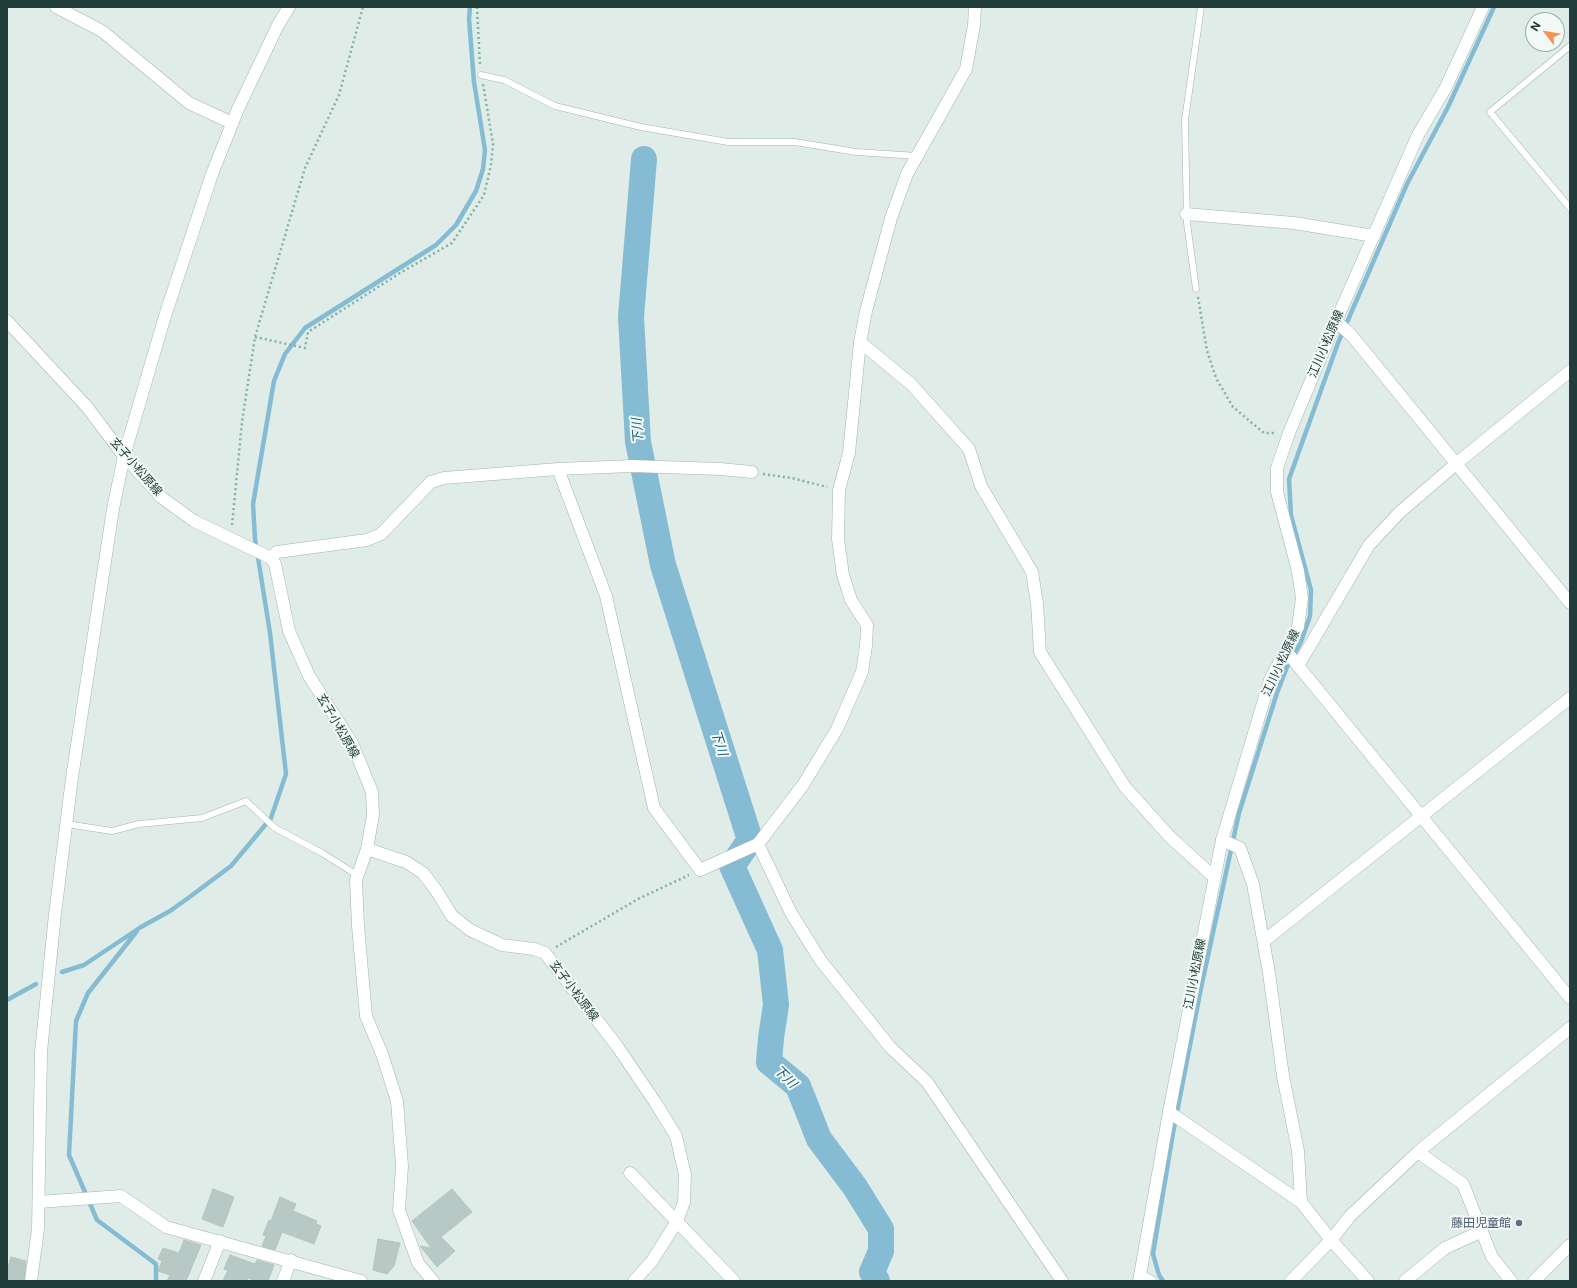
<!DOCTYPE html>
<meta charset="utf-8">
<style>
body{margin:0}
#map{position:relative;width:1577px;height:1288px;overflow:hidden;background:#e0ece8;font-family:Inter,sans-serif}
canvas{display:block}
.frame{position:absolute;inset:0;border:8px solid #203d39;pointer-events:none}
.north{position:absolute;left:1525px;top:12px;width:40px;height:40px;box-sizing:border-box;background:#f1f8f5;border:1px solid #9dadaa;border-radius:50%;rotate:301deg;font-size:11px;font-weight:700;line-height:16px;text-align:center;color:#203d39}
.north::after{content:'';display:block;margin:auto;width:14px;height:18px;background:#f79252;clip-path:polygon(50% 0,100% 100%,50% 72%,0 100%)}
</style>
<div id="map">
<canvas width="1577" height="1288"></canvas>
<div class="frame"></div>
<div class="north">N</div>
</div>
<script>
const context = document.querySelector('canvas').getContext('2d');
context.lineJoin = 'round';
function toPath(rows) {
  const path = new Path2D();
  for (const r of rows) {
    path.moveTo(r[0], r[1]);
    for (let i = 2; i < r.length; i += 2) path.lineTo(r[i], r[i + 1]);
  }
  return path;
}
function strokePath(path, color, width, dash) {
  context.strokeStyle = color;
  context.lineWidth = width;
  context.lineCap = dash ? 'butt' : 'round';
  context.setLineDash(dash || []);
  context.stroke(path);
}
function paint(path, color) {
  context.fillStyle = color;
  context.fill(path, 'evenodd');
}
function label(font, color, halo, rows, align = 'center') {
  context.font = font + ' Inter,"Noto Sans JP",sans-serif';
  context.lineWidth = 4;
  context.setLineDash([]);
  context.textBaseline = 'middle';
  context.strokeStyle = halo;
  context.fillStyle = color;
  for (const [text, x, y, turn = 0] of rows) {
    context.save();
    context.translate(x, y);
    context.rotate((+turn || 0) * Math.PI / 180);
    context.textAlign = isNaN(turn) ? turn : align;
    if (halo) context.strokeText(text, 0, 0);
    context.fillText(text, 0, 0);
    context.restore();
  }
}
strokePath(toPath([
 [137,931,88,993,76,1021,69,1155,97,1220,156,1264,156,1281],
 [62,972,84,965,141,927,170,911,191,896,231,866,271,818,286,774,270,633,255,539,253,504,274,381,285,354,305,328,436,245,456,225,476,191,483,169,485,150,474,82,469,19,470,7],
 [7,1000,36,984],
 [1163,1281,1159,1275,1153,1254,1173,1133,1201,988,1239,813,1277,693,1287,667,1301,642,1310,616,1311,590,1291,515,1289,479,1338,343,1407,184,1448,107,1494,7]
]), '#85bcd3', 4.5);
strokePath(toPath([
 [644,159,631,317,638,442,663,565,750,840,732,866,770,950,776,1005,771,1038,769,1062,798,1086,819,1139,855,1187,881,1229,881,1251,872,1272,877,1281]
]), '#85bcd3', 26);
const building = toPath([
 [213,1189,234,1197,223,1227,202,1219,213,1189],
 [452,1189,472,1212,441,1237,455,1251,437,1267,420,1246,431,1248,412,1221,452,1189],
 [280,1197,296,1204,293,1211,317,1221,316,1224,321,1226,314,1244,282,1232,275,1250,262,1246,266,1236,263,1235,269,1220,271,1221,280,1197],
 [378,1239,400,1243,394,1266,387,1274,373,1270,378,1239],
 [184,1240,201,1245,186,1281,167,1281,170,1275,158,1271,162,1261,158,1259,163,1248,179,1253,184,1240],
 [230,1255,255,1264,257,1260,274,1265,268,1281,257,1281,248,1278,247,1281,223,1281,228,1270,224,1269,230,1255],
 [11,1257,26,1261,24,1281,7,1281,7,1271,11,1257]
]);
paint(building, '#b8c9c5');
strokePath(building, '#b2c5c0', 1);
const service = toPath([
 [1570,46,1490,112,1570,208],
 [481,75,504,80,555,106,641,127,728,142,795,142,856,152,918,156],
 [1196,289,1187,223,1185,120,1201,7],
 [66,824,112,831,139,824,202,818,246,801,275,828,322,853,357,875]
]);
const minor = toPath([
 [56,7,102,31,189,103,232,123],
 [1186,214,1294,223,1374,236],
 [1336,321,1352,336,1570,603],
 [860,342,911,384,969,449,981,486,1032,572,1037,603,1040,652,1125,787,1170,837,1214,877],
 [558,469,606,596,654,808,700,870,758,844,803,785,837,729,862,672,866,646,867,625,851,600,843,575,838,539,839,490,849,453,860,342,866,311,891,218,907,174,966,69,974,25,975,7],
 [271,558,277,552,367,540,381,534,431,482,444,478,558,469,632,466,720,469,752,472],
 [1286,651,1570,998],
 [1298,666,1369,545,1400,512,1457,463,1570,371],
 [1222,840,1240,848,1253,884,1269,973,1283,1076,1298,1151,1301,1202],
 [758,844,791,913,821,961,890,1047,927,1082,1062,1281],
 [367,849,356,880,358,926,366,1016,382,1054,397,1101,402,1166,399,1210,418,1263,433,1281],
 [1264,941,1570,698],
 [1169,1112,1301,1202,1331,1240,1368,1281],
 [1418,1152,1463,1184,1492,1257,1511,1281],
 [630,1173,734,1281],
 [39,1202,121,1196,166,1227,361,1281],
 [1140,1276,1150,1281],
 [204,1281,220,1241],
 [283,1281,291,1260],
 [1291,1281,1331,1240,1350,1216,1418,1152,1570,1028],
 [1405,1281,1445,1248,1482,1231],
 [1534,1281,1570,1245]
]);
const tertiary = toPath([
 [31,1281,38,1229,41,1052,55,914,72,778,113,509,124,456,165,316,212,174,238,109,278,25,289,7]
]);
const secondary = toPath([
 [7,321,87,407,124,456,161,497,194,521,271,558,275,564,289,631,309,676,352,743,372,792,373,815,367,849,406,862,423,873,436,890,452,916,470,930,502,945,534,949,545,953,617,1046,655,1102,676,1136,685,1175,684,1202,677,1221,652,1261,634,1281],
 [1139,1281,1169,1112,1222,840,1270,680,1298,627,1302,598,1298,571,1277,492,1277,468,1289,433,1336,321,1418,135,1446,87,1483,7]
]);
strokePath(service, '#a3b4b0', 7);
strokePath(minor, '#a3b4b0', 13);
strokePath(tertiary, '#a3b4b0', 13);
strokePath(secondary, '#9eb8b2', 13);
strokePath(toPath([
 [477,7,480,65],
 [1198,297,1207,351,1216,378,1233,407,1264,433,1276,433],
 [255,337,305,348,308,332,400,273,452,243,484,195,491,165,493,144,483,84],
 [763,474,792,478,827,487],
 [232,525,242,422,255,337,305,168,339,95,363,7],
 [556,947,638,899,689,875]
]), '#7fb1a8', 2.5, [2, 3]);
strokePath(service, '#fff', 6);
strokePath(minor, '#fff', 12);
strokePath(tertiary, '#fff', 12);
strokePath(secondary, '#fff', 12);
for (const [x, y, r, color] of [
 [1519,1223,4,"#5c6f8a"]
]) {
  const dot = new Path2D();
  dot.arc(x, y, r, 0, 2 * Math.PI);
  context.fillStyle = color;
  context.fill(dot);
  strokePath(dot, '#f1f8f5', 1.5);
}
label('12px', '#203d39', '#f1f8f5', [
 ["江川小松原線",1326,344,-67],
 ["玄子小松原線",136,467,49],
 ["江川小松原線",1281,663,-65],
 ["玄子小松原線",338,726,60],
 ["江川小松原線",1195,974,-79],
 ["玄子小松原線",574,991,53]
]);
label('12px', '#4e5e75', '#f1f8f5', [
 ["藤田児童館",1511,1223]
], 'right');
label('italic 13px', '#185c7b', '#f1f8f5', [
 ["下川",638,431,-95],
 ["下川",719,743,72],
 ["下川",785,1077,44]
]);
</script>
